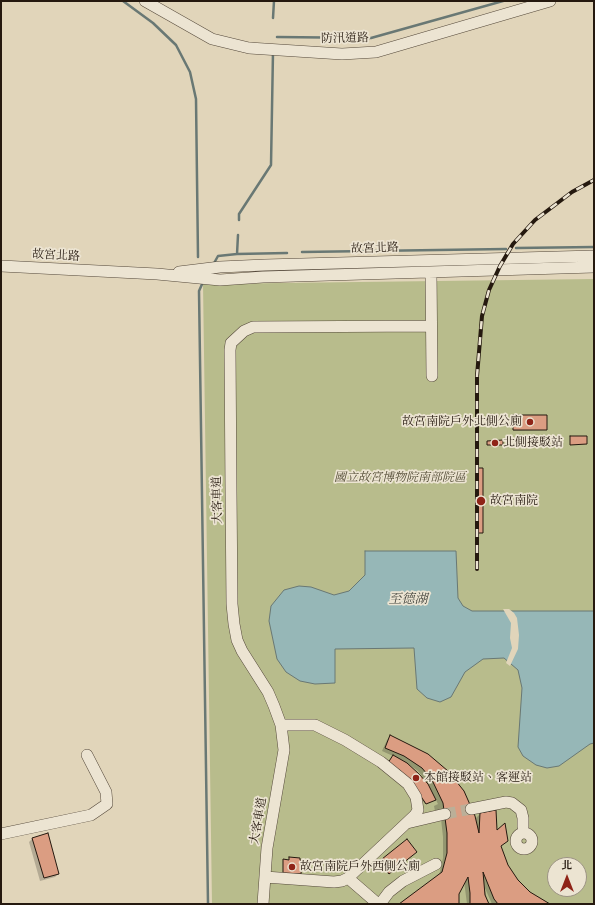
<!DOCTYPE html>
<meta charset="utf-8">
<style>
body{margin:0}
#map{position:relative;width:595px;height:905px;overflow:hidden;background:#e1d5ba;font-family:Cardo,"Noto Serif TC",serif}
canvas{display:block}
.frame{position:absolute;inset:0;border:2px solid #25190f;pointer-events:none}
.north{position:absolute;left:547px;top:857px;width:40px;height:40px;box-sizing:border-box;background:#ece4d2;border:1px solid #9c9384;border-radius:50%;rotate:0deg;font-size:11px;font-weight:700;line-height:16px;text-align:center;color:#25190f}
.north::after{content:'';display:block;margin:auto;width:14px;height:18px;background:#8f2418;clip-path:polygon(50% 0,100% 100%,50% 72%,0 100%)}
</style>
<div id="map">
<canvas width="595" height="905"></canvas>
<div class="frame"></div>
<div class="north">北</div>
</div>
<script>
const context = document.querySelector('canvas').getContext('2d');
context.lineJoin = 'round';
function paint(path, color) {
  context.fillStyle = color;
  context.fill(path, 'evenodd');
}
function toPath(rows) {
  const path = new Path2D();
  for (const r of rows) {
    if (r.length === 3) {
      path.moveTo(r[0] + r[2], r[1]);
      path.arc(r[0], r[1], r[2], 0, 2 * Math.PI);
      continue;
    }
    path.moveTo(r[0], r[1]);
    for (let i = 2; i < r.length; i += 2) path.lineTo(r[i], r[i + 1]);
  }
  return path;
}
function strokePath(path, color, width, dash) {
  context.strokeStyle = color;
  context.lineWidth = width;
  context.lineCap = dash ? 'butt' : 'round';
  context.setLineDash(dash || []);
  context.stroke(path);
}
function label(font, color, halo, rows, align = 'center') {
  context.font = font + ' Cardo,"Noto Serif TC",serif';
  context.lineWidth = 3.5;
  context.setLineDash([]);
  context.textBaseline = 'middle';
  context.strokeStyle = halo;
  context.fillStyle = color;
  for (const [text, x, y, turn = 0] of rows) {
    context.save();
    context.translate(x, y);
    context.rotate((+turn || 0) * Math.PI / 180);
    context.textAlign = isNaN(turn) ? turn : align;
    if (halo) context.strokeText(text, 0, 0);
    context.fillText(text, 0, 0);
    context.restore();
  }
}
paint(toPath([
 [594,279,594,904,212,904,203,284],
 [555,865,579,865,579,889,555,889]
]), '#b8bc8c');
const water = toPath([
 [365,551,456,551,458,598,463,606,472,611,594,611,594,743,590,744,559,766,547,768,536,765,523,756,518,747,522,688,518,670,504,658,483,659,465,672,451,697,440,702,427,698,417,689,414,648,335,649,335,683,315,684,300,681,286,672,277,659,269,621,271,606,284,590,299,586,311,587,334,595,349,591,365,575,365,551]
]);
paint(water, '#96b7b7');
strokePath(water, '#697874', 1);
paint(toPath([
 [503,609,509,609,514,613,517,618,519,635,518,649,510,666,506,663,512,648,510,638,511,623]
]), '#e1d5ba');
paint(toPath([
 [513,416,514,416,546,430,513,431],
 [478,469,482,532,481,533,478,533],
 [390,737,427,754,476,823,476,818,480,814,507,841,500,847,507,866,517,881,529,893,548,904,492,904,484,886,488,904,467,904,464,881,458,894,458,904,400,904,439,876,443,858,443,837,440,810,435,811,434,806,438,804,435,798,425,804,412,784,400,772,393,756,382,751,387,740],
 [407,763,418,771,429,785,428,786],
 [32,839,58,874,55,877,40,881,29,842],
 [407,840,416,852,388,874,382,867,385,864,382,860]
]), '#0003');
strokePath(toPath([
 [123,1,153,23,176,45,190,72,196,99,198,257],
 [273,18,274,1],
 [277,37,371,38,503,1],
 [239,220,239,214,271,165,273,52],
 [238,235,237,254,287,253],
 [516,248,594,247],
 [302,252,506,249],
 [213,265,218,256,237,254],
 [203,282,199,291,208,904]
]), '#697874', 2.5);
const building = toPath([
 [513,415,547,415,547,430,513,430,513,415],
 [570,436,587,436,587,444,570,445,570,436],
 [503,440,503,445,487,445,487,441,503,440],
 [478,468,483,468,483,533,478,533,478,468],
 [390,735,428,754,448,771,464,791,475,816,479,833,480,813,496,810,497,830,505,823,508,841,501,846,508,865,518,880,530,892,550,904,498,904,494,899,483,872,485,895,489,904,470,904,470,893,468,877,459,894,459,904,399,904,442,872,447,853,447,833,443,803,432,780,422,768,404,756,385,748,390,735],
 [393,755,407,763,419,774,428,784,436,800,426,804,412,783,401,771,388,763,393,755],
 [48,833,59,874,44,878,32,838,48,833],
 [407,839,417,852,389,874,382,865,385,863,382,859,407,839],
 [289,857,300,858,300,860,302,861,301,874,283,873,283,859,289,860,289,857]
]);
paint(building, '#db9d82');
strokePath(building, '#25190f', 1);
strokePath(toPath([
 [445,814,471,809]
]), '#bbaf98', 11, [11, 5.5]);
const minor = toPath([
 [145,1,212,39,249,48,342,54,376,52,550,1],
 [1,266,157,274,220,280,263,277,594,267],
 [179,272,220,267,265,265,594,256],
 [431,272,432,376],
 [471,809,506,802,512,803,521,810,523,818,523,827],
 [407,823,445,814],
 [524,841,8],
 [1,834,91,815,107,804,106,792,87,755],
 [265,877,334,882,342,881,348,878,415,815,418,810,416,797,408,784,381,762,345,740,315,725,281,725],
 [348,878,378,904],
 [263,904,267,848,284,750,281,725,274,706,268,692,242,651,237,640,234,624,232,604,231,491,230,350,231,343,244,331,253,327,431,326],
 [380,904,389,892,403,881,436,864]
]);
strokePath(minor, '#54483a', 12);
strokePath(minor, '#ece4d2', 11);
const rail = toPath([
 [477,569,477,376,482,316,489,290,500,266,513,244,535,220,572,192,594,180]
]);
strokePath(rail, '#25190f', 4);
strokePath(rail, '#ece4d2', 2.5, [8]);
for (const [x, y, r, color] of [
 [530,422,4,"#8f2418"],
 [495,443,4,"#8f2418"],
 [481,501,5,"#8f2418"],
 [416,778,4,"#8f2418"],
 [292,867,4,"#8f2418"]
]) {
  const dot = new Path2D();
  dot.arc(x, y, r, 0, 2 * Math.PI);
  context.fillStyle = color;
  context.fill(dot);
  strokePath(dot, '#ece4d2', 1.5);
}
label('12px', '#25190f', '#ece4d2', [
 ["防汛道路",345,39,-1],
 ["故宮北路",375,249,-2],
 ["故宮北路",56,256,3],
 ["大客車道",218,500,-91],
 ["大客車道",259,821,-80]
]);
label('12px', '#25190f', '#ece4d2', [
 ["故宮南院戶外北側公廁",522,422,"right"],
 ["北側接駁站",503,443],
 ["故宮南院",490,501],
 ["本館接駁站、客運站",424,778],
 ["故宮南院戶外西側公廁",300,867]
], 'left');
label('italic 12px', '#514a34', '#ece4d2', [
 ["國立故宮博物院南部院區",400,478]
]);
label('italic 13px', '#474841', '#ece4d2', [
 ["至德湖",408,600]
]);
</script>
